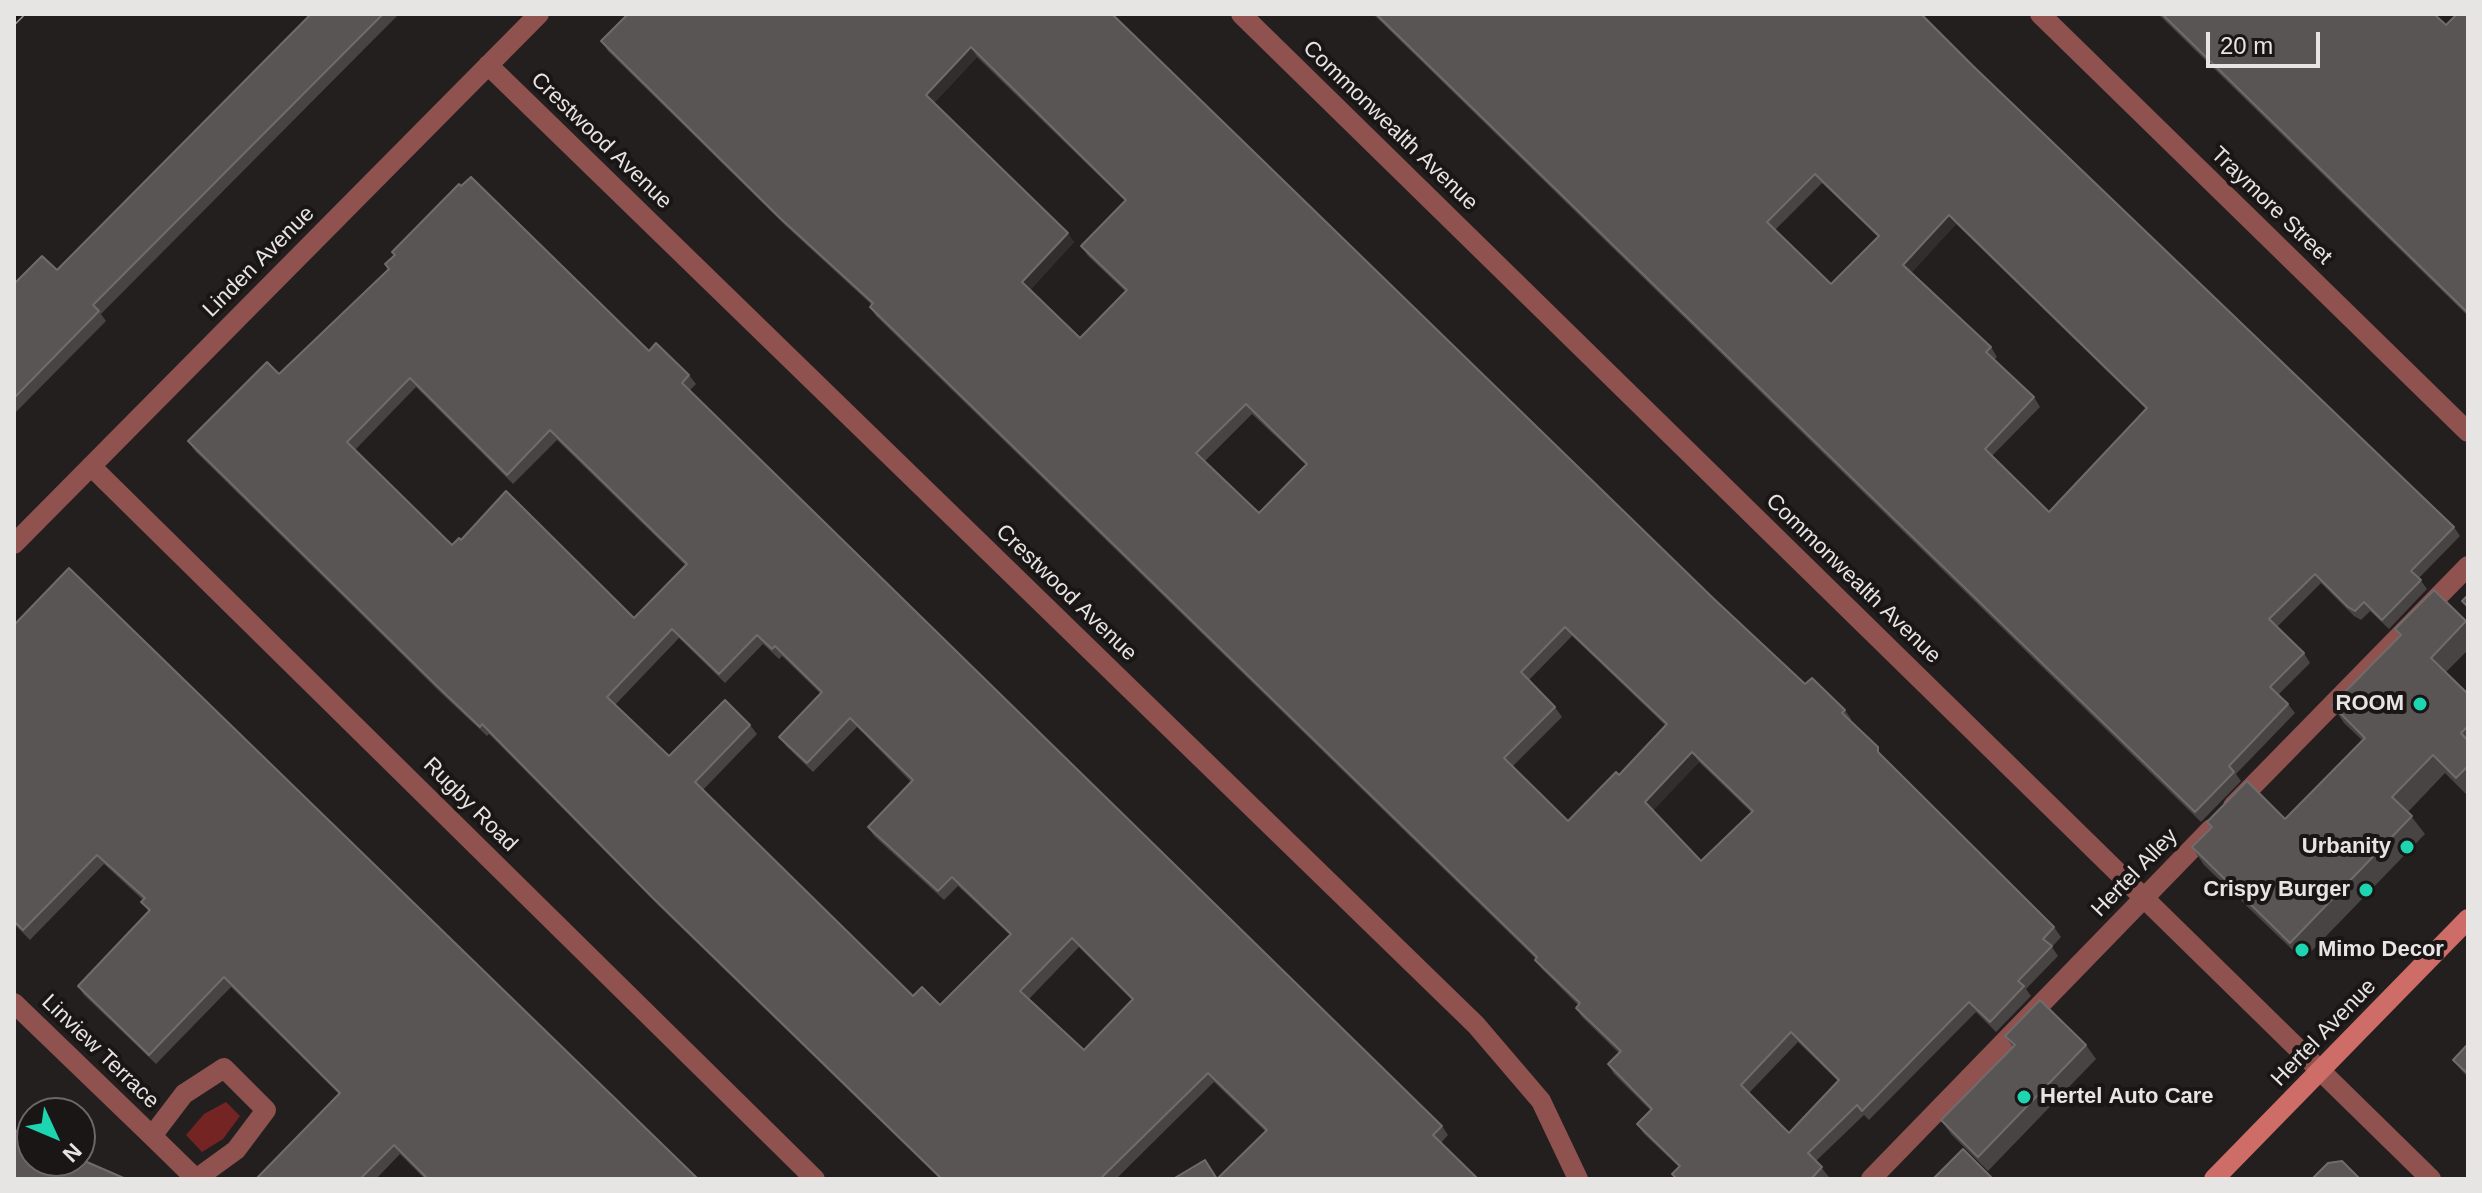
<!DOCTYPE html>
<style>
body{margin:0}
#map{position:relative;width:2482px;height:1193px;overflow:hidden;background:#231f1f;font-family:Helvetica,sans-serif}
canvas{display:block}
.frame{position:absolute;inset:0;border:16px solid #e7e4e4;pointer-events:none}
.north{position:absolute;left:16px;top:1097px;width:80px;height:80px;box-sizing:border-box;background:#1a1615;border:2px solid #6c6868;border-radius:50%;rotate:134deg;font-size:22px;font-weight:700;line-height:32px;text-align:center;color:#e7e4e4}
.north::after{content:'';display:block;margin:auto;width:28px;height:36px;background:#1dd5b1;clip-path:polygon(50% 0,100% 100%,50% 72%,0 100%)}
.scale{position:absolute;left:2206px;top:32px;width:114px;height:36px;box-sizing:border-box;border:4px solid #e7e4e4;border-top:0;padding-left:10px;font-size:24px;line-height:28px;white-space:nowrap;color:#e7e4e4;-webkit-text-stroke:6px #1a1615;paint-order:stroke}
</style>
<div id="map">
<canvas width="2482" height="1193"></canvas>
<div class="frame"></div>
<div class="north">N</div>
<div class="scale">20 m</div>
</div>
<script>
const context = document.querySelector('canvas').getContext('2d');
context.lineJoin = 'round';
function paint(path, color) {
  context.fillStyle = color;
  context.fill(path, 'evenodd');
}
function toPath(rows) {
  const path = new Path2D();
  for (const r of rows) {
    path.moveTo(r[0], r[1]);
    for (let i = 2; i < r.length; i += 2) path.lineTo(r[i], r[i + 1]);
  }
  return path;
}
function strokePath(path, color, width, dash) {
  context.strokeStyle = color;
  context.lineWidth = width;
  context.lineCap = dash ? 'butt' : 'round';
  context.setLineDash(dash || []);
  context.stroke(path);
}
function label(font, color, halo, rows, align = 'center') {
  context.font = font + ' Helvetica,sans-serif';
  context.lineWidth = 8;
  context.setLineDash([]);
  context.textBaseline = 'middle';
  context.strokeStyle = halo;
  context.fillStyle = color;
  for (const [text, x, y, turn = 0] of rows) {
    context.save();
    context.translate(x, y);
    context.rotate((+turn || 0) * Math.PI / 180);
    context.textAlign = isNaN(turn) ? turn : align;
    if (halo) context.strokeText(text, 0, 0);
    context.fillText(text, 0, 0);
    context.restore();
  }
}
paint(toPath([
 [226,1102,240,1116,223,1139,202,1152,186,1135,204,1114]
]), '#742423');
strokePath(toPath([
 [2233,806,2468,566],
 [1871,1179,2211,829]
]), '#8f524e', 20);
strokePath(toPath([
 [1241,14,2431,1179],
 [2040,14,2468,432],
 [488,65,1476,1025,1541,1101,1578,1179],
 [91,466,815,1179],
 [14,544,539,14],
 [14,1003,152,1136,196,1179,236,1150,266,1110,224,1068,184,1094,152,1136]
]), '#8f524e', 20);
strokePath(toPath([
 [2214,1179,2468,919]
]), '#ce6c67', 20);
const rail = toPath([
 [14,20,20,14]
]);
strokePath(rail, '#979494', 9);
strokePath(rail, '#1a1615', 6, [18]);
paint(toPath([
 [311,14,399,14,101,314,106,321,14,414,14,284,57,270],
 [1112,14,1714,599,1805,684,1845,710,1851,719,1850,721,1884,758,2054,927,2061,937,2052,947,2058,956,2026,989,2031,996,1996,1032,1976,1012,1869,1120,1864,1115,1816,1161,1829,1177,1827,1179,1675,1179,1672,1174,1679,1167,1644,1134,1637,1124,1650,1110,1614,1074,1608,1064,1619,1053,1582,1017,1576,1008,1578,1005,1542,969,1535,960,1536,959,876,316,870,307,872,305,787,227,608,51,601,41],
 [977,57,1125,201,1081,246,1088,256,1126,292,1080,338,1030,290,1074,242,934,103],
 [1252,414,1306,465,1259,513,1205,461],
 [1572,636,1665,725,1619,775,1568,821,1512,767,1562,717,1555,707,1529,680],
 [1699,762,1752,813,1701,861,1653,810],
 [1798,1042,1838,1081,1789,1133,1749,1093],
 [1373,14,1921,14,1973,66,2454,527,2460,536,2419,578,2427,589,2389,629,2370,611,2361,620,2354,616,2321,583,2277,627,2304,653,2310,663,2278,695,2288,704,2295,713,2236,774,2241,781,2201,822],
 [1822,183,1878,237,1831,284,1775,230],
 [1956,224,2146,409,2049,512,1992,456,2040,407,2034,397,1994,360,1997,357,1991,347,1911,273],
 [2158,14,2434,14,2446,25,2468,14,2468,316],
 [392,252,649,351,689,375,696,384,690,390,1442,1126,1448,1135,1441,1143,1478,1179,1173,1179,1205,1160,1218,1179,1265,1131,1214,1082,1116,1179,940,1179,659,906,489,734,487,736,442,694,195,451,188,441,279,374,388,269,385,264,394,255],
 [416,387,513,484,557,440,685,565,634,618,461,540,452,545,355,450],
 [679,638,725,683,763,644,779,659,782,656,821,694,779,737,786,746,813,772,857,727,911,782,868,827,874,836,944,900,958,886,1010,935,940,1005,913,996,703,790,757,734,750,725,669,756,615,705],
 [1079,947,1132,1000,1084,1050,1029,999],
 [2466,621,2468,624,2468,650,2446,672,2468,694,2468,796,2445,773,2408,812,2425,834,2303,960,2204,865,2192,847,2211,827,2207,822,2285,819,2362,740,2344,723,2332,705,2400,636,2395,629],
 [14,625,698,1179,425,1179,400,1154,376,1179,256,1179,339,1094,231,987,156,1064,84,995,78,986,149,912,141,902,143,900,104,864,30,940,14,924],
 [2005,1036,2086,1045,2096,1059,1988,1171,1951,1134,1941,1120,2013,1047],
 [2468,1044,2468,1077,2461,1070,2453,1060]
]), '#484443');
paint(toPath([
 [971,47,977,57,932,105,926,95],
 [1949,215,1956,224,1910,274,1903,265],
 [1068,233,1074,242,1028,292,1022,282],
 [1692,752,1699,762,1652,812,1645,802]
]), '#322e2d');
const building = toPath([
 [311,14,383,14,93,305,99,311,14,398,14,284,42,256,57,270,311,14],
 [628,14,1112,14,1714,599,1805,684,1812,678,1845,710,1842,713,1878,747,1878,752,2054,927,2043,939,2052,946,2018,981,2024,986,1990,1022,1969,1002,1862,1111,1857,1105,1808,1153,1822,1167,1811,1179,1677,1179,1672,1174,1680,1166,1637,1124,1652,1109,1608,1064,1621,1051,1576,1008,1580,1003,1535,960,1537,957,870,307,873,303,780,218,601,41,628,14],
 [971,47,1126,200,1081,246,1127,290,1080,338,1022,282,1068,233,926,95,971,47],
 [1246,404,1307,464,1259,513,1196,453,1246,404],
 [1565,627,1667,724,1619,775,1616,772,1568,821,1504,758,1555,707,1521,672,1565,627],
 [1692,752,1753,811,1701,861,1645,802,1692,752],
 [1791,1032,1839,1080,1789,1133,1741,1085,1791,1032],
 [1376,14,1921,14,1973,66,2454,527,2411,571,2421,580,2382,620,2364,602,2355,611,2348,607,2315,574,2269,619,2304,653,2270,687,2288,704,2229,766,2234,772,2195,812,1376,14],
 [1815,174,1879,236,1831,284,1767,222,1815,174],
 [1949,215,2147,408,2049,512,1985,449,2034,397,1986,352,1991,347,1903,265,1949,215],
 [2162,14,2434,14,2446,25,2457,14,2468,14,2468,313,2162,14],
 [471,177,649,351,656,343,689,375,682,383,1442,1126,1433,1135,1478,1179,1217,1179,1267,1130,1208,1073,1100,1179,942,1179,652,897,482,724,480,727,436,685,188,441,267,362,279,374,389,269,385,264,395,255,392,252,459,184,461,186,471,177],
 [410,378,507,475,550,430,687,564,634,618,506,491,461,540,459,538,452,545,347,442,410,378],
 [672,629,719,674,757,635,772,649,775,646,822,692,779,737,807,763,850,718,913,780,868,827,938,891,952,877,1011,934,940,1005,922,987,913,996,695,782,750,725,725,700,669,756,607,697,672,629],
 [1072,938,1133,999,1084,1050,1020,991,1072,938],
 [69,568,698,1179,428,1179,394,1145,360,1179,256,1179,340,1093,224,977,149,1055,78,986,150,910,141,902,145,898,97,855,23,930,14,921,14,625,69,568],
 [2434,590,2466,621,2431,658,2468,694,2468,726,2461,733,2468,741,2468,766,2456,778,2433,755,2392,797,2412,816,2290,943,2192,847,2212,827,2207,822,2247,781,2285,819,2365,738,2332,705,2401,635,2395,629,2434,590],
 [2468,595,2468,607,2462,601,2468,595],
 [2040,1000,2086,1045,1978,1157,1941,1120,2015,1045,2005,1036,2040,1000],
 [2468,1044,2468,1074,2453,1060,2468,1044],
 [14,1130,32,1138,32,1161,80,1161,80,1159,126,1179,14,1179,14,1130],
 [1963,1149,1993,1179,1933,1179,1963,1149],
 [1205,1160,1217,1179,1173,1179,1205,1160],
 [2342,1161,2360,1179,2312,1179,2328,1163,2342,1161]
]);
paint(building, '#595554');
strokePath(building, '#6f6c6b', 2);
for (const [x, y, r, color] of [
 [2420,704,8,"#1dd5b1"],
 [2407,847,8,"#1dd5b1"],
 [2366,890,8,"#1dd5b1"],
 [2302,950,8,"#1dd5b1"],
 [2024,1097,8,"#1dd5b1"]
]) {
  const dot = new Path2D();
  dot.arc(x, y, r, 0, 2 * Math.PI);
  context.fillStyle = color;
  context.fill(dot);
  strokePath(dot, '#1a1615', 3);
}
label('22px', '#e7e4e4', '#1a1615', [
 ["Commonwealth Avenue",1390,126,44],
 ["Crestwood Avenue",601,141,44],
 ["Traymore Street",2271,206,44],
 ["Linden Avenue",259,262,-45],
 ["Commonwealth Avenue",1853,579,44],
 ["Crestwood Avenue",1066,593,44],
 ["Rugby Road",470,805,45],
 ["Hertel Alley",2135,873,-46],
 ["Hertel Avenue",2324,1033,-46],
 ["Linview Terrace",100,1052,44]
]);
label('bold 22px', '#e7e4e4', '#1a1615', [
 ["ROOM",2404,704],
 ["Urbanity",2391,847],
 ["Crispy Burger",2350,890],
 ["Mimo Decor",2318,950,"left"],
 ["Hertel Auto Care",2040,1097,"left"]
], 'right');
</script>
